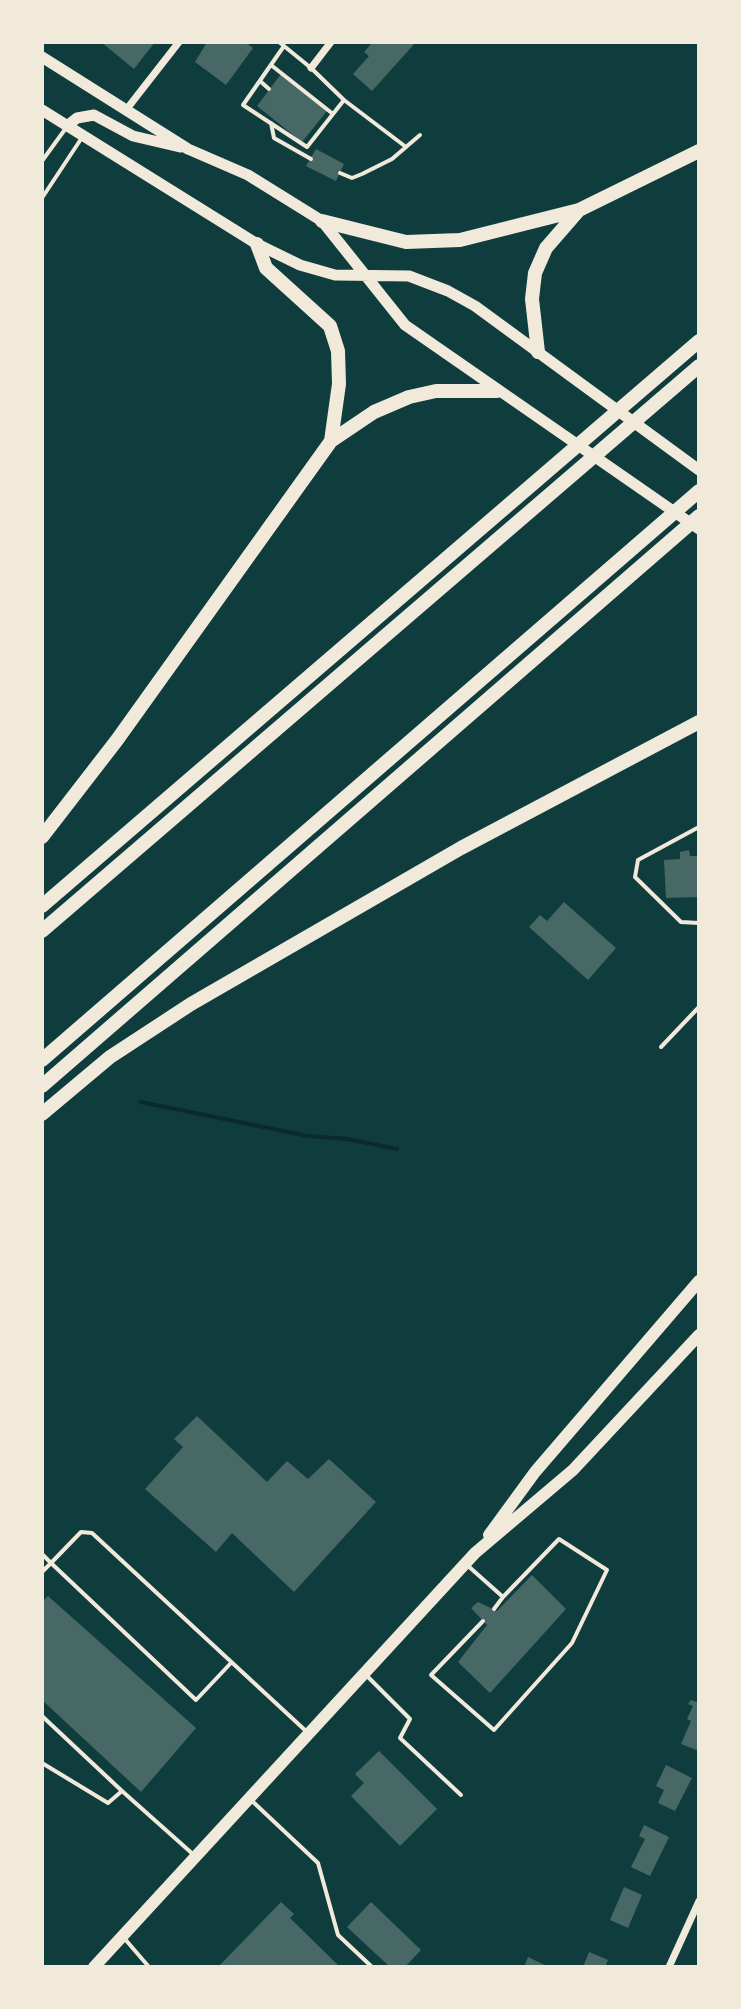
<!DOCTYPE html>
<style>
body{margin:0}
#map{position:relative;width:741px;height:2009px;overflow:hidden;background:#0f3d3e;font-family:"Golos Text",sans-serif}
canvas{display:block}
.frame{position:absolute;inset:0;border:44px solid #f1e9da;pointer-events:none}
</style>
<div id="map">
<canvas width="741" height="2009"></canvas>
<div class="frame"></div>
</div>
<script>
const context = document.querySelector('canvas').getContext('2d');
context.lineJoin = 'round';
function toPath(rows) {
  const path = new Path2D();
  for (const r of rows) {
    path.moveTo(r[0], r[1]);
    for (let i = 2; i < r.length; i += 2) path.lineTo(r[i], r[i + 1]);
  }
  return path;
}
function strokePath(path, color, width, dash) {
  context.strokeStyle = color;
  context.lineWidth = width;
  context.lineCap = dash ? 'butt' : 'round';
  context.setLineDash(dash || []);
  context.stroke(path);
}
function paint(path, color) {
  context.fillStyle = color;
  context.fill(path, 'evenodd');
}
strokePath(toPath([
 [141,1102,308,1136,348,1139,397,1149]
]), '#0a2a2b', 4);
paint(toPath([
 [101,42,155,42,134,69],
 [207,42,245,42,253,48,226,85,195,62],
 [373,42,416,42,372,91,353,74,369,56,364,52],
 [281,74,327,111,302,142,257,106],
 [316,149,344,164,336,181,306,166],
 [689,850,690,856,699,856,699,897,666,898,664,860,680,859,680,852],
 [564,902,616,948,588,980,529,927,540,915,547,921],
 [197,1416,267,1482,287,1461,308,1479,329,1459,376,1502,294,1592,232,1533,216,1552,145,1489,183,1447,174,1439],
 [532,1575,566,1609,490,1693,458,1662,487,1625,471,1608,478,1602,497,1611],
 [48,1596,196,1728,141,1792,42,1700,42,1602],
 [691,1700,699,1703,699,1751,681,1744,691,1721,687,1719,693,1706,688,1704],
 [379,1751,437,1809,400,1846,351,1796,364,1783,355,1774],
 [666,1765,692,1778,675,1811,658,1803,664,1790,656,1786],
 [644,1825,669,1837,650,1876,631,1867,645,1839,639,1836],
 [624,1887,642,1895,628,1928,610,1920],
 [281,1902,294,1914,290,1918,340,1967,218,1967],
 [371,1902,421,1950,405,1967,390,1967,347,1927],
 [589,1952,608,1960,605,1967,583,1967],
 [528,1957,549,1967,524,1967]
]), '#486865');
strokePath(toPath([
 [279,42,284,46,311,68,344,100,307,147,243,105,284,46],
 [271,65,333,114],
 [260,81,269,89],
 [344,100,406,147],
 [271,123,274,138,311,159],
 [42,161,66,128],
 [340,173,352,178,362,174,392,159,420,135],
 [42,198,83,136],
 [699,827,638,860,635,877,681,922,699,923],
 [661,1047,699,1007],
 [42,1554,51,1563,81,1532,92,1533,307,1732],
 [467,1565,503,1597,559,1539,607,1570,572,1643,494,1730,431,1675,483,1621],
 [42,1572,51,1563,196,1700,230,1664],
 [494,1609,503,1597],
 [366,1675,410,1719,400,1738,461,1795],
 [42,1716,122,1791],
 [42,1763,108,1803,122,1791,195,1856],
 [251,1800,318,1863,338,1935,371,1966],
 [124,1938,149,1967]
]), '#f1e9da', 4);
strokePath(toPath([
 [311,68,331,42],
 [126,110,179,42],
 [669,1967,699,1901]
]), '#f1e9da', 7);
strokePath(toPath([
 [42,57,188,149,248,175,322,221,405,325,699,529],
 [42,110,257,244,300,265,335,275,409,276,448,291,475,306,699,470],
 [67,126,77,118,94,115,133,136,180,147]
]), '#f1e9da', 11);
strokePath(toPath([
 [489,1535,535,1472,699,1281],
 [94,1967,475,1553,573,1470,699,1335]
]), '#f1e9da', 12);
strokePath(toPath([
 [322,221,406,242,460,240,579,210,699,151],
 [257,244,266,268,330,326,338,351,339,384,331,441],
 [538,352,532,299,535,273,546,248,579,210],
 [42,837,117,740,331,441,374,412,409,397,436,391,497,391],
 [42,906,699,341],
 [42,931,699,366],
 [42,1060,699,491],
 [42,1086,699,516],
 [42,1114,110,1057,191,1004,461,848,699,722]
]), '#f1e9da', 14);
</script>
